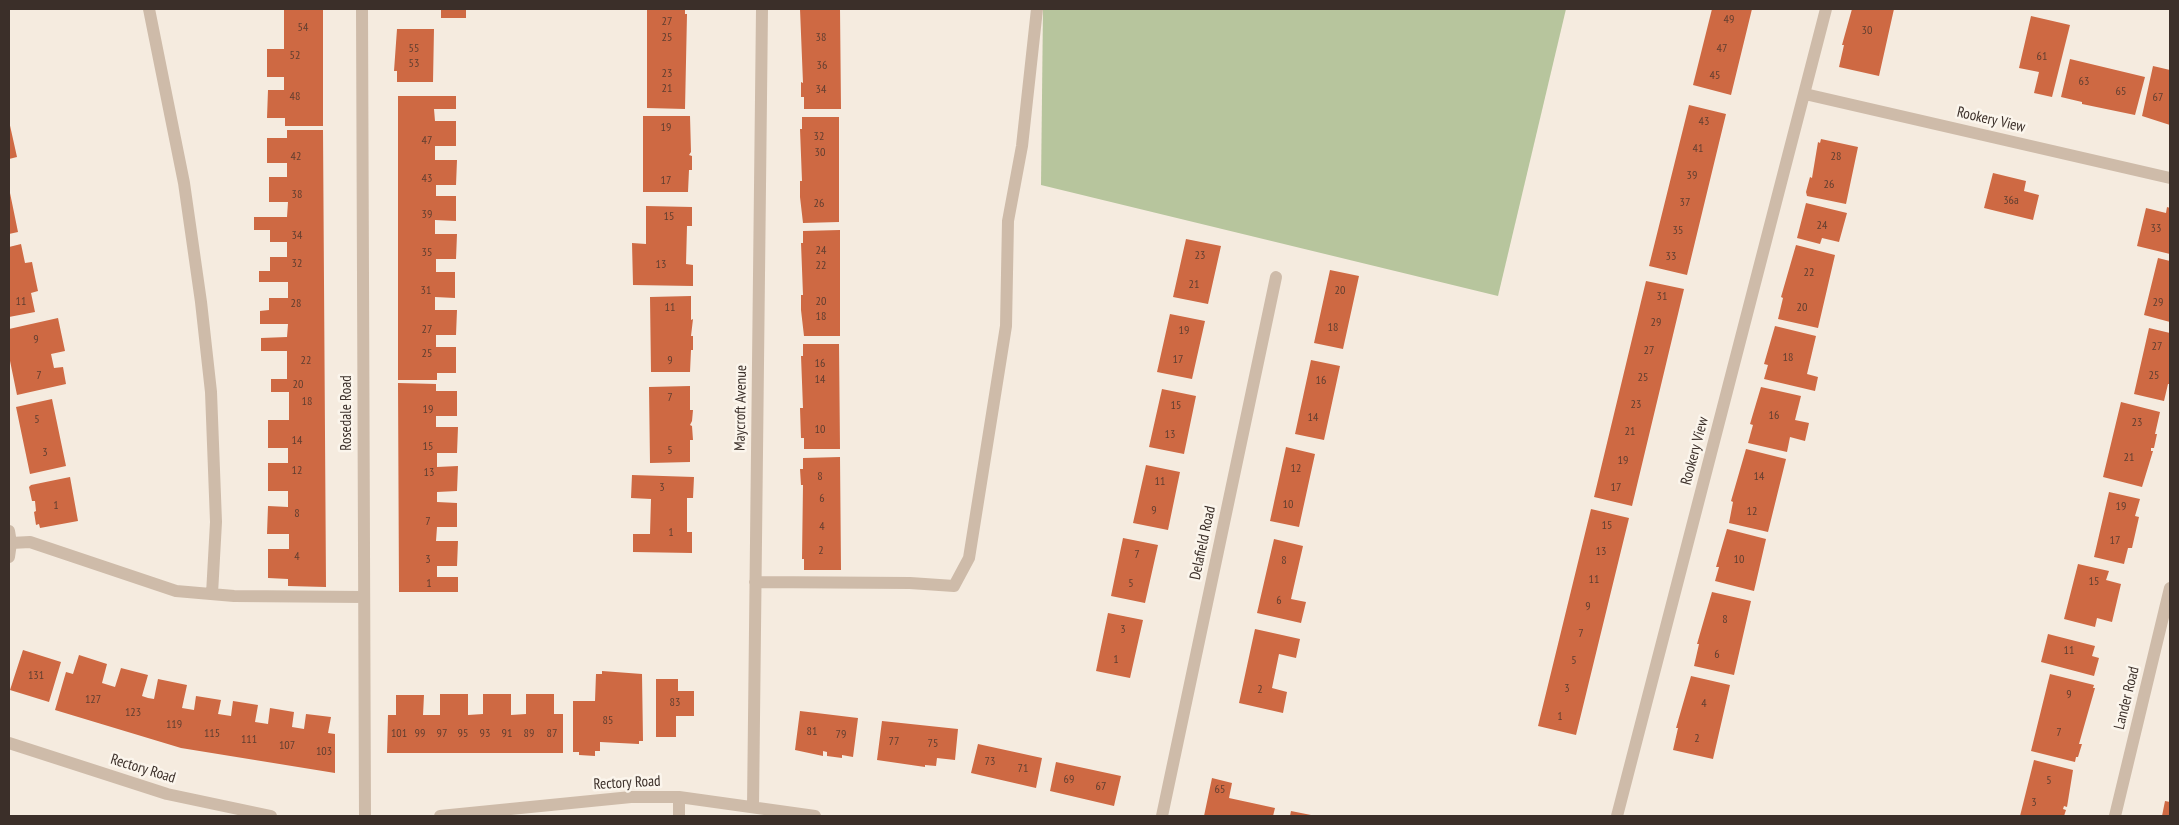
<!DOCTYPE html>
<style>
body{margin:0}
#map{position:relative;width:2179px;height:825px;overflow:hidden;background:#f5ebdf;font-family:"PT Sans Narrow",sans-serif}
canvas{display:block}
.frame{position:absolute;inset:0;border:10px solid #3b2f29;pointer-events:none}
</style>
<div id="map">
<canvas width="2179" height="825"></canvas>
<div class="frame"></div>
</div>
<script>
const context = document.querySelector('canvas').getContext('2d');
context.lineJoin = 'round';
function paint(path, color) {
  context.fillStyle = color;
  context.fill(path, 'evenodd');
}
function toPath(rows) {
  const path = new Path2D();
  for (const r of rows) {
    path.moveTo(r[0], r[1]);
    for (let i = 2; i < r.length; i += 2) path.lineTo(r[i], r[i + 1]);
  }
  return path;
}
function strokePath(path, color, width, dash) {
  context.strokeStyle = color;
  context.lineWidth = width;
  context.lineCap = dash ? 'butt' : 'round';
  context.setLineDash(dash || []);
  context.stroke(path);
}
function label(font, color, halo, rows, align = 'center') {
  context.font = font + ' "PT Sans Narrow",sans-serif';
  context.lineWidth = 5;
  context.setLineDash([]);
  context.textBaseline = 'middle';
  context.strokeStyle = halo;
  context.fillStyle = color;
  for (const [text, x, y, turn = 0] of rows) {
    context.save();
    context.translate(x, y);
    context.rotate((+turn || 0) * Math.PI / 180);
    context.textAlign = isNaN(turn) ? turn : align;
    if (halo) context.strokeText(text, 0, 0);
    context.fillText(text, 0, 0);
    context.restore();
  }
}
paint(toPath([
 [1043,9,1566,9,1498,296,1041,185]
]), '#b7c59d');
paint(toPath([
 [284,9,323,9,323,126,285,126,285,118,267,118,268,90,284,90,284,77,267,77,267,49,284,49],
 [441,9,466,9,466,18,441,18],
 [647,9,685,9,685,14,687,14,685,109,647,108],
 [800,9,840,9,841,109,804,109,804,97,801,97,801,82,803,83],
 [1712,9,1752,9,1731,95,1693,85],
 [1852,9,1894,9,1879,76,1839,67,1844,45,1842,45],
 [2031,16,2070,25,2052,97,2034,93,2039,72,2019,68],
 [397,29,434,29,433,82,397,82,397,71,394,71],
 [2070,59,2145,77,2135,115,2082,104,2082,102,2061,97],
 [2153,66,2170,70,2170,125,2142,116],
 [398,96,456,96,456,109,434,109,435,121,456,121,456,146,435,146,435,160,457,160,456,185,436,185,436,196,456,196,456,221,435,220,435,234,457,234,456,259,436,259,436,272,455,272,455,298,435,297,435,310,457,310,456,335,436,335,436,347,456,347,456,373,437,373,437,380,398,380],
 [1689,105,1726,114,1687,275,1649,266],
 [643,116,690,116,691,152,689,155,692,156,692,170,689,170,688,192,643,192],
 [802,117,839,117,839,222,803,223,800,197,800,181,802,181,800,129,802,129],
 [9,121,17,157,9,159],
 [287,130,323,130,326,587,288,586,288,579,268,578,268,549,289,549,289,534,267,534,268,506,288,507,288,491,268,491,268,463,288,463,288,448,268,448,268,420,289,420,289,392,271,392,271,379,287,379,287,351,261,351,261,338,287,337,288,324,260,324,260,311,269,310,269,298,288,298,288,282,259,282,259,271,270,271,270,257,287,257,287,242,270,242,270,230,254,230,254,217,287,217,288,202,269,202,269,177,287,177,287,163,267,163,267,138,287,138],
 [1821,139,1858,147,1846,204,1807,196,1806,192,1810,177,1812,178,1818,142,1820,143],
 [1993,173,2026,181,2024,191,2039,195,2033,220,1984,208],
 [10,193,18,232,9,234,9,194],
 [1806,203,1847,213,1839,242,1822,238,1820,244,1797,238],
 [646,206,692,207,692,226,687,226,686,264,693,265,693,286,633,285,632,243,646,244],
 [2167,207,2170,208,2170,254,2137,246,2146,208,2166,213],
 [840,230,840,336,804,336,801,310,801,295,803,295,801,243,803,243,803,231],
 [1186,239,1221,246,1208,304,1173,297],
 [21,244,25,263,32,262,35,277,38,291,31,293,35,312,9,317,9,247],
 [1796,245,1835,255,1818,328,1778,319,1783,298,1781,297],
 [2158,258,2170,261,2170,322,2144,315],
 [1330,270,1359,276,1343,349,1314,343],
 [1646,281,1684,289,1632,506,1594,497],
 [691,296,691,320,693,319,691,336,693,336,693,350,691,350,690,372,651,372,650,297],
 [1170,314,1205,321,1192,379,1157,372],
 [58,318,65,351,51,354,54,368,63,367,66,384,17,395,9,356,9,329],
 [1775,326,1816,336,1807,374,1818,377,1815,391,1764,379,1768,365,1764,364],
 [2149,328,2170,333,2170,384,2168,384,2164,401,2134,394],
 [803,344,839,344,840,449,804,449,804,438,801,438,800,408,803,408,801,356,803,356],
 [1311,360,1340,366,1324,440,1295,434],
 [398,383,436,384,436,391,457,391,457,416,436,416,436,427,458,427,457,453,437,453,437,467,458,466,457,491,437,492,437,502,457,503,457,527,437,527,436,541,458,541,457,566,437,566,437,577,458,577,458,592,399,592],
 [690,386,690,410,693,410,692,421,690,425,692,426,693,440,690,440,690,462,650,463,649,387],
 [1761,387,1801,396,1795,420,1809,423,1805,441,1790,437,1787,452,1748,443,1753,425,1750,424],
 [1162,389,1196,396,1184,454,1149,447],
 [52,399,66,466,30,474,16,407],
 [2121,402,2160,412,2155,434,2157,434,2154,448,2151,448,2151,451,2153,451,2142,487,2103,477],
 [1286,447,1315,454,1299,527,1270,521],
 [1746,449,1786,459,1768,532,1729,523,1733,502,1731,501],
 [840,457,841,570,804,570,804,559,802,559,803,485,801,485,800,469,803,469,803,458],
 [1146,465,1180,472,1168,530,1133,523],
 [632,475,694,477,693,498,687,498,687,532,692,532,692,553,633,552,633,534,650,534,651,499,631,498],
 [70,477,78,521,40,528,39,524,36,525,34,512,36,511,35,501,32,501,29,487,31,485],
 [2109,492,2140,499,2135,516,2139,517,2132,548,2128,548,2124,564,2094,557],
 [1591,509,1629,518,1576,735,1538,726],
 [1727,529,1766,539,1754,591,1715,581,1719,567,1716,567],
 [1123,538,1158,545,1145,603,1111,596],
 [1274,539,1303,546,1291,599,1306,602,1301,623,1257,613],
 [2078,564,2109,571,2106,580,2121,584,2112,622,2097,618,2095,627,2064,619],
 [1712,592,1751,601,1734,675,1694,666,1699,644,1697,644],
 [1108,613,1143,620,1130,678,1096,671],
 [1255,629,1300,639,1296,658,1279,654,1272,688,1287,692,1283,713,1239,703],
 [2048,634,2095,646,2092,656,2099,658,2094,676,2041,662],
 [23,650,61,662,49,702,10,690],
 [79,655,107,664,102,683,115,687,121,668,148,675,142,696,148,698,154,699,158,679,187,685,182,708,194,710,196,696,221,700,218,714,231,716,233,701,258,705,255,722,268,724,270,708,294,712,292,727,304,729,306,714,331,717,328,733,335,734,335,773,181,748,55,710,66,672,73,674],
 [602,671,642,674,643,741,639,741,639,744,600,742,600,751,595,751,595,756,579,755,579,752,573,752,573,701,595,701,596,674,602,674],
 [2050,674,2094,685,2093,688,2095,688,2079,744,2082,744,2078,757,2076,757,2075,762,2031,751],
 [1691,676,1730,685,1713,759,1673,750,1678,728,1676,728],
 [656,679,678,679,678,691,694,691,694,716,676,716,676,737,656,737],
 [440,694,468,694,468,715,483,714,483,694,511,694,511,715,526,714,526,694,554,694,554,714,563,714,563,753,387,753,388,715,396,715,396,695,424,695,423,715,440,715],
 [800,711,858,718,853,757,842,755,842,758,827,756,827,752,823,751,823,756,795,750],
 [882,721,958,729,955,760,937,758,936,766,925,765,925,767,877,760],
 [978,744,1042,758,1036,788,971,773],
 [2034,760,2073,770,2067,807,2064,806,2063,809,2066,810,2064,816,2020,816],
 [1056,762,1121,776,1114,806,1050,791],
 [1212,778,1232,783,1229,798,1275,808,1273,816,1204,816],
 [2165,801,2170,802,2170,816,2162,816],
 [1291,811,1311,815,1311,816,1290,816]
]), '#ce6943');
strokePath(toPath([
 [149,9,184,183,201,302,211,392,216,522,212,594],
 [362,9,365,816],
 [1805,94,2170,178],
 [9,531,11,543,9,557],
 [11,543,30,542,176,591,234,596,364,597],
 [755,582,910,583,954,586,969,558,1006,326,1008,221,1022,146,1037,9],
 [9,743,167,794,271,816],
 [753,807,762,9],
 [440,816,631,797,679,797,815,816],
 [679,816,679,797],
 [1162,816,1276,277],
 [1617,816,1826,9],
 [2115,816,2170,588]
]), '#cebba9', 12);
label('12px', '#603e30', null, [
 ["49",1729,20],
 ["27",667,22],
 ["54",303,28],
 ["30",1867,31],
 ["25",667,38],
 ["38",821,38],
 ["55",414,49],
 ["47",1722,49],
 ["52",295,56],
 ["61",2042,57],
 ["53",414,64],
 ["36",822,66],
 ["23",667,74],
 ["45",1715,76],
 ["63",2084,82],
 ["21",667,89],
 ["34",821,90],
 ["65",2121,92],
 ["48",295,97],
 ["67",2158,98],
 ["43",1704,122],
 ["19",666,128],
 ["32",819,137],
 ["47",427,141],
 ["41",1698,149],
 ["30",820,153],
 ["42",296,157],
 ["28",1836,157],
 ["39",1692,176],
 ["43",427,179],
 ["17",666,181],
 ["26",1829,185],
 ["38",297,195],
 ["36a",2011,201],
 ["37",1685,203],
 ["26",819,204],
 ["39",427,215],
 ["15",669,217],
 ["24",1822,226],
 ["33",2156,229],
 ["35",1678,231],
 ["34",297,236],
 ["24",821,251],
 ["35",427,253],
 ["23",1200,256],
 ["33",1671,257],
 ["32",297,264],
 ["13",661,265],
 ["22",821,266],
 ["22",1809,273],
 ["21",1194,285],
 ["31",426,291],
 ["20",1340,291],
 ["31",1662,297],
 ["11",21,302],
 ["20",821,302],
 ["29",2158,303],
 ["28",296,304],
 ["11",670,308],
 ["20",1802,308],
 ["18",821,317],
 ["29",1656,323],
 ["18",1333,328],
 ["27",427,330],
 ["19",1184,331],
 ["9",36,340],
 ["27",2157,347],
 ["27",1649,351],
 ["25",427,354],
 ["18",1788,358],
 ["17",1178,360],
 ["22",306,361],
 ["9",670,361],
 ["16",820,364],
 ["7",39,376],
 ["25",2154,376],
 ["25",1643,378],
 ["14",820,380],
 ["16",1321,381],
 ["20",298,385],
 ["7",670,398],
 ["18",307,402],
 ["23",1636,405],
 ["15",1176,406],
 ["19",428,410],
 ["16",1774,416],
 ["14",1313,418],
 ["5",37,420],
 ["23",2137,423],
 ["10",820,430],
 ["21",1630,432],
 ["13",1170,435],
 ["14",297,441],
 ["15",428,447],
 ["5",670,451],
 ["3",45,453],
 ["21",2129,458],
 ["19",1623,461],
 ["12",1296,469],
 ["12",297,471],
 ["13",429,473],
 ["8",820,477],
 ["14",1759,477],
 ["11",1160,482],
 ["3",662,488],
 ["17",1616,488],
 ["6",822,499],
 ["10",1288,505],
 ["1",56,506],
 ["19",2121,507],
 ["9",1154,511],
 ["12",1752,512],
 ["8",297,514],
 ["7",428,522],
 ["15",1607,526],
 ["4",822,527],
 ["1",671,533],
 ["17",2115,541],
 ["2",821,551],
 ["13",1601,552],
 ["7",1137,555],
 ["4",297,557],
 ["3",428,560],
 ["10",1739,560],
 ["8",1284,561],
 ["11",1594,580],
 ["15",2094,582],
 ["1",429,584],
 ["5",1131,584],
 ["6",1279,601],
 ["9",1588,607],
 ["8",1725,620],
 ["3",1123,630],
 ["7",1581,634],
 ["11",2069,651],
 ["6",1717,655],
 ["1",1116,660],
 ["5",1574,661],
 ["131",36,676],
 ["3",1567,689],
 ["2",1260,690],
 ["9",2069,695],
 ["127",93,700],
 ["83",675,703],
 ["4",1704,704],
 ["123",133,713],
 ["1",1560,717],
 ["85",608,721],
 ["119",174,725],
 ["81",812,732],
 ["7",2059,733],
 ["115",212,734],
 ["101",399,734],
 ["99",420,734],
 ["97",442,734],
 ["95",463,734],
 ["93",485,734],
 ["91",507,734],
 ["89",529,734],
 ["87",552,734],
 ["79",841,735],
 ["2",1697,739],
 ["111",249,740],
 ["77",894,742],
 ["75",933,744],
 ["107",287,746],
 ["103",324,752],
 ["73",990,762],
 ["71",1023,769],
 ["69",1069,780],
 ["5",2049,781],
 ["67",1101,787],
 ["65",1220,790],
 ["3",2034,803]
]);
label('15px', '#3b2f29', '#fbf5ec', [
 ["Rookery View",1991,120,13],
 ["Maycroft Avenue",741,408,-89],
 ["Rosedale Road",347,413,-90],
 ["Rookery View",1695,451,-75],
 ["Delafield Road",1203,543,-78],
 ["Lander Road",2127,698,-76],
 ["Rectory Road",143,769,17],
 ["Rectory Road",627,783,-3]
]);
</script>
